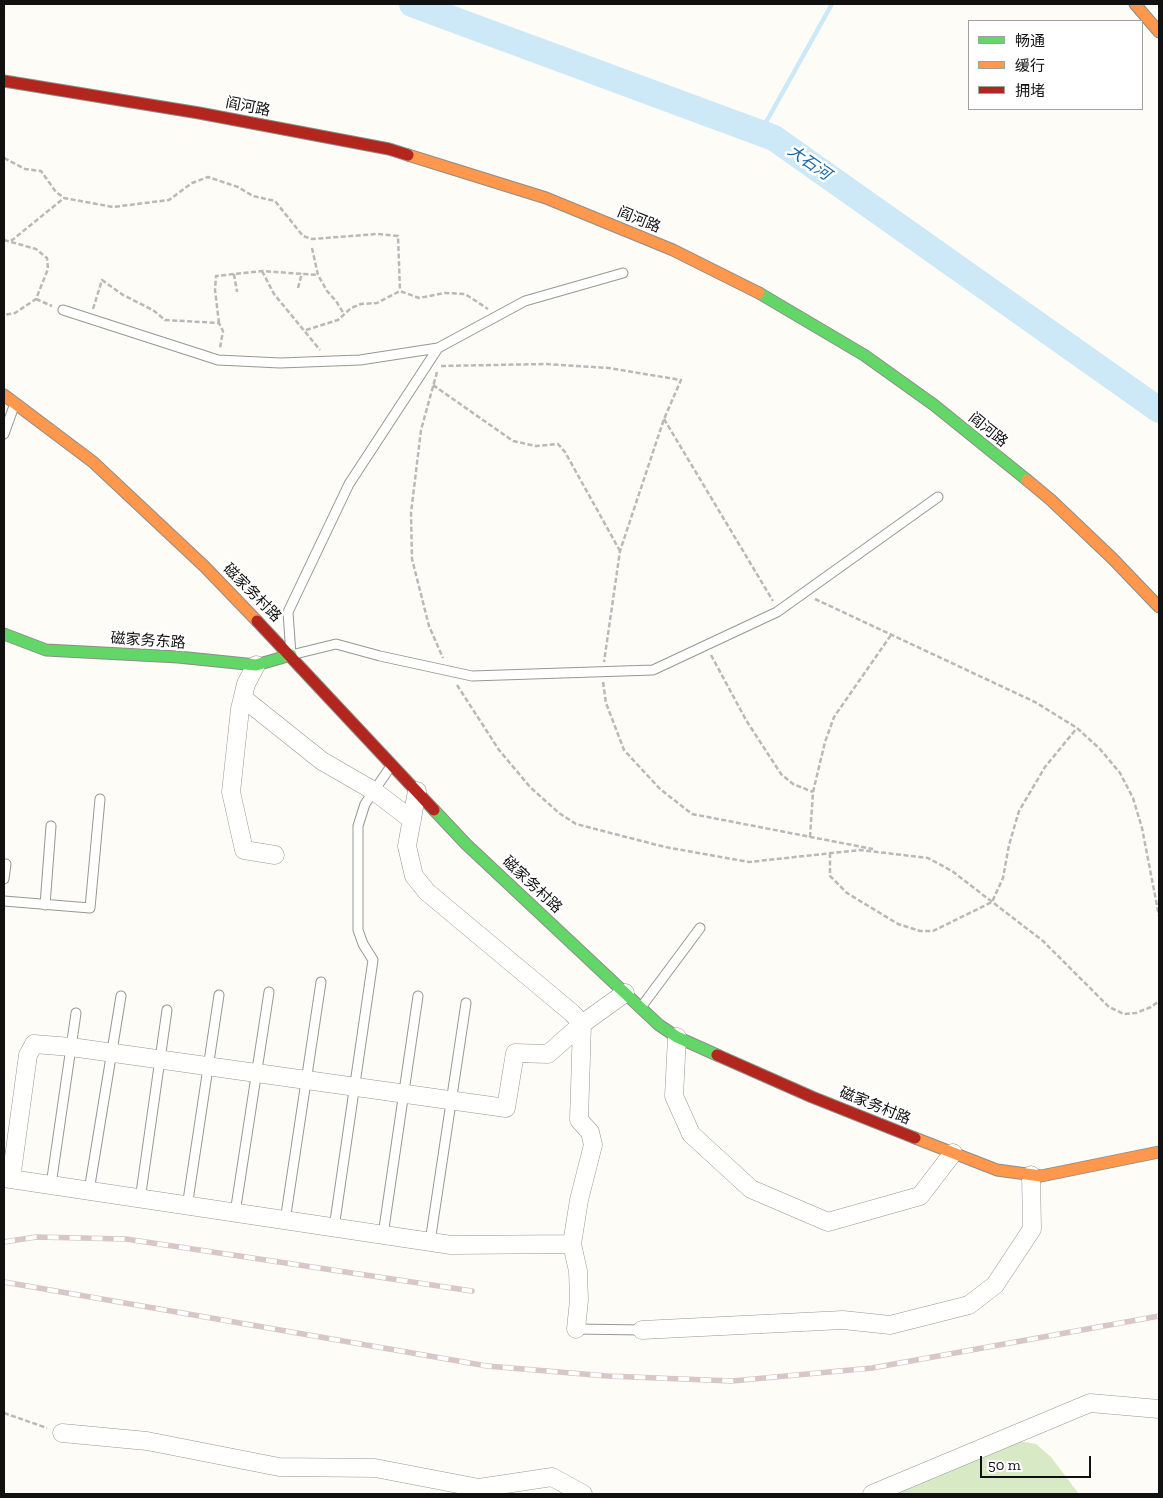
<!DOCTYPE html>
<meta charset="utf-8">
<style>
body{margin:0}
#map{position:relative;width:1163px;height:1498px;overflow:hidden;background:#fdfcf7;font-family:"Zilla Slab","Noto Sans SC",serif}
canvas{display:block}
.frame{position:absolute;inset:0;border:5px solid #111;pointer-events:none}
.legend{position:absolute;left:968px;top:20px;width:175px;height:90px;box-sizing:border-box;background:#fff;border:1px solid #a0a0a0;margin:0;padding:6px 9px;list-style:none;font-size:15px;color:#111}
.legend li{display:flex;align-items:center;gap:10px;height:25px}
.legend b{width:25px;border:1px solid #a0a0a0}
.scale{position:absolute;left:980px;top:1456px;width:111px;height:22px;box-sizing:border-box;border:2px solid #111;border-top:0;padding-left:6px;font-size:15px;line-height:18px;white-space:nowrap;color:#111;-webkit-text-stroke:4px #fff;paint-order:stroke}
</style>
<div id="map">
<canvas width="1163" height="1498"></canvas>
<div class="frame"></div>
<ul class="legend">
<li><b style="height:6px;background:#63d668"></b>畅通</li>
<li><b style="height:6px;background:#ff974d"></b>缓行</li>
<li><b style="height:6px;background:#b3261e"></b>拥堵</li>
</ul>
<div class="scale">50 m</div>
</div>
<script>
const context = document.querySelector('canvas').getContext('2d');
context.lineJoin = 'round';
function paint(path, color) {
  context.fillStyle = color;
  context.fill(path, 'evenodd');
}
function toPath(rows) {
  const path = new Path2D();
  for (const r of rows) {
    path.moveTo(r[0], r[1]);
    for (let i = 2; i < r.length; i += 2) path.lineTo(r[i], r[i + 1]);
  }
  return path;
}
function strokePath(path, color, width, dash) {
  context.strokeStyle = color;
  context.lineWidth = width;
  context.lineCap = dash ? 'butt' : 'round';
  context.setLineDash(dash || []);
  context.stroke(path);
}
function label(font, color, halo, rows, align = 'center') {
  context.font = font + ' "Zilla Slab","Noto Sans SC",serif';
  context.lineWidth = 5;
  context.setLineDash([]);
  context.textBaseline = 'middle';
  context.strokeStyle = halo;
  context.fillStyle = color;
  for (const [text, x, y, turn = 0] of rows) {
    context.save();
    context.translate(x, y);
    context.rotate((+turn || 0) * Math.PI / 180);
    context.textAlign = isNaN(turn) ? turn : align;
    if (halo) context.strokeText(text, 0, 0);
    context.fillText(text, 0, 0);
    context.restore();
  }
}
paint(toPath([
 [1019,1441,1036,1444,1051,1457,1079,1494,890,1494]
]), '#d8eac5');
strokePath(toPath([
 [760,133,832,4]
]), '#cde8f7', 4.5);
strokePath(toPath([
 [412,4,774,138,1159,410]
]), '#cde8f7', 26);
const lane = toPath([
 [623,273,525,301,438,348,349,484,288,612,291,655,336,644,380,656,472,676,653,670,777,612,938,497],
 [63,310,218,360,280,363,360,360,438,348],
 [4,434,14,406],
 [4,879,6,864],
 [4,901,90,908,100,799],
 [45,905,51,826],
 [642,1006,700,928],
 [51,1185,76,1013],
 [89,1191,121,996],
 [140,1200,167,1010],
 [187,1207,219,995],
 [235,1213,269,992],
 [285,1221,321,982],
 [334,1228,373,960,363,944,358,930,358,826,365,804,391,766],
 [383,1235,418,996],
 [430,1242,466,1003],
 [576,1329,642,1330]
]);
const street = toPath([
 [256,665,246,684,240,709,231,792,244,850,275,855],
 [243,698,322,761,374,791,412,820],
 [417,791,407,846,414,876,427,892,572,1013,582,1024,579,1120,590,1132,593,1145,579,1200,572,1244,578,1271,579,1300,576,1329],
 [677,1037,674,1096,691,1134,751,1189,828,1222,920,1196,953,1153],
 [4,1178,451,1245,572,1244],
 [11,1179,28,1055,34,1044,71,1047,506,1108,515,1053,548,1054,582,1024,625,993],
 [642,1330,843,1320,890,1325,969,1305,995,1285,1032,1229,1031,1175],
 [62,1433,147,1441,279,1467,375,1468,479,1488,552,1477,583,1494],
 [872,1494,1090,1403,1159,1409]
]);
const fast = toPath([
 [759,293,864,355,934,405,1027,480],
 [4,634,46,650,178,657,256,665,291,655],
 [434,810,466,844,659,1025,677,1037,717,1055]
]);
const slow = toPath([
 [1135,4,1159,32],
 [408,155,546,198,673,250,759,293],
 [4,395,93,462,205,567,257,621],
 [1027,480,1051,500,1113,559,1159,607],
 [915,1138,997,1170,1041,1176,1159,1152]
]);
const jam = toPath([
 [4,81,199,113,389,149,408,155],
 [257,621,434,810],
 [717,1055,812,1097,915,1138]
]);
strokePath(lane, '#979795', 11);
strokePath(street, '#979795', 19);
strokePath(fast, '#8e8d8b', 13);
strokePath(slow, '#8e8d8b', 13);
strokePath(jam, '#8e8d8b', 13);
strokePath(toPath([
 [4,158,25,169,41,171,56,192,64,198],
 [4,240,36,249,47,258,48,269,36,299,15,313,4,315],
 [11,241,64,198,113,207,169,200,192,183,208,177,238,187,253,196,275,201,303,236,312,239,377,234,398,236,400,291],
 [312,248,318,275,327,291,336,301,344,314],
 [262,271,274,294,320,350],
 [234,274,237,292],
 [298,288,302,273],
 [36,299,52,306],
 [93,309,102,280,123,295,153,310,165,320,219,323,223,331,220,348],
 [219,323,215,290,216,276,262,271,318,275],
 [306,330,338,320,351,308,361,304,377,303,400,291,419,298,445,293,465,294,488,309],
 [441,366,545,364,609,368,681,380,664,419,620,551,604,662],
 [437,372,421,430,411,513,412,559,429,626,443,658],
 [433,385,513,441,536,446,558,444,565,452,620,551],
 [664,419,773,601],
 [815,599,1035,702,1077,728,1100,749,1120,773,1133,798,1142,828,1159,916],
 [711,655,746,720,781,774,793,784,813,792],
 [603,682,606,703,624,750,660,789,692,814,873,849],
 [457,685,499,750,530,787,559,813,576,824,665,847,749,862,860,850,928,858,952,871,1043,941,1109,1007,1124,1014,1136,1013,1151,1007,1159,1001],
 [810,837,813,792,825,742,834,717,891,635],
 [830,853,830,876,847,893,898,924,920,931,933,931,992,902,1003,878,1009,845,1019,811,1045,767,1077,728],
 [4,1413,47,1428]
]), '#b9b9b8', 2.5, [5, 2.5]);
strokePath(lane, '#fffffe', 9);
strokePath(street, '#fffffe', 18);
strokePath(fast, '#63d668', 11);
strokePath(slow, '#ff974d', 11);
strokePath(jam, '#b3261e', 11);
const rail = toPath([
 [4,1242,36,1237,126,1239,472,1291],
 [4,1282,487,1366,607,1376,732,1381,872,1368,1159,1316]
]);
strokePath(rail, '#d9c6c7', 5.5);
strokePath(rail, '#fff', 4, [11]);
label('15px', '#111', '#fff', [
 ["阎河路",248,107,11],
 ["阎河路",639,220,22],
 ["阎河路",988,430,39],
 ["磁家务村路",252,593,45],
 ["磁家务东路",148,641,4],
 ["磁家务村路",532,885,43],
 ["磁家务村路",875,1106,22]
]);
label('italic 16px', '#1768a6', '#fff', [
 ["大石河",809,163,35]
]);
</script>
